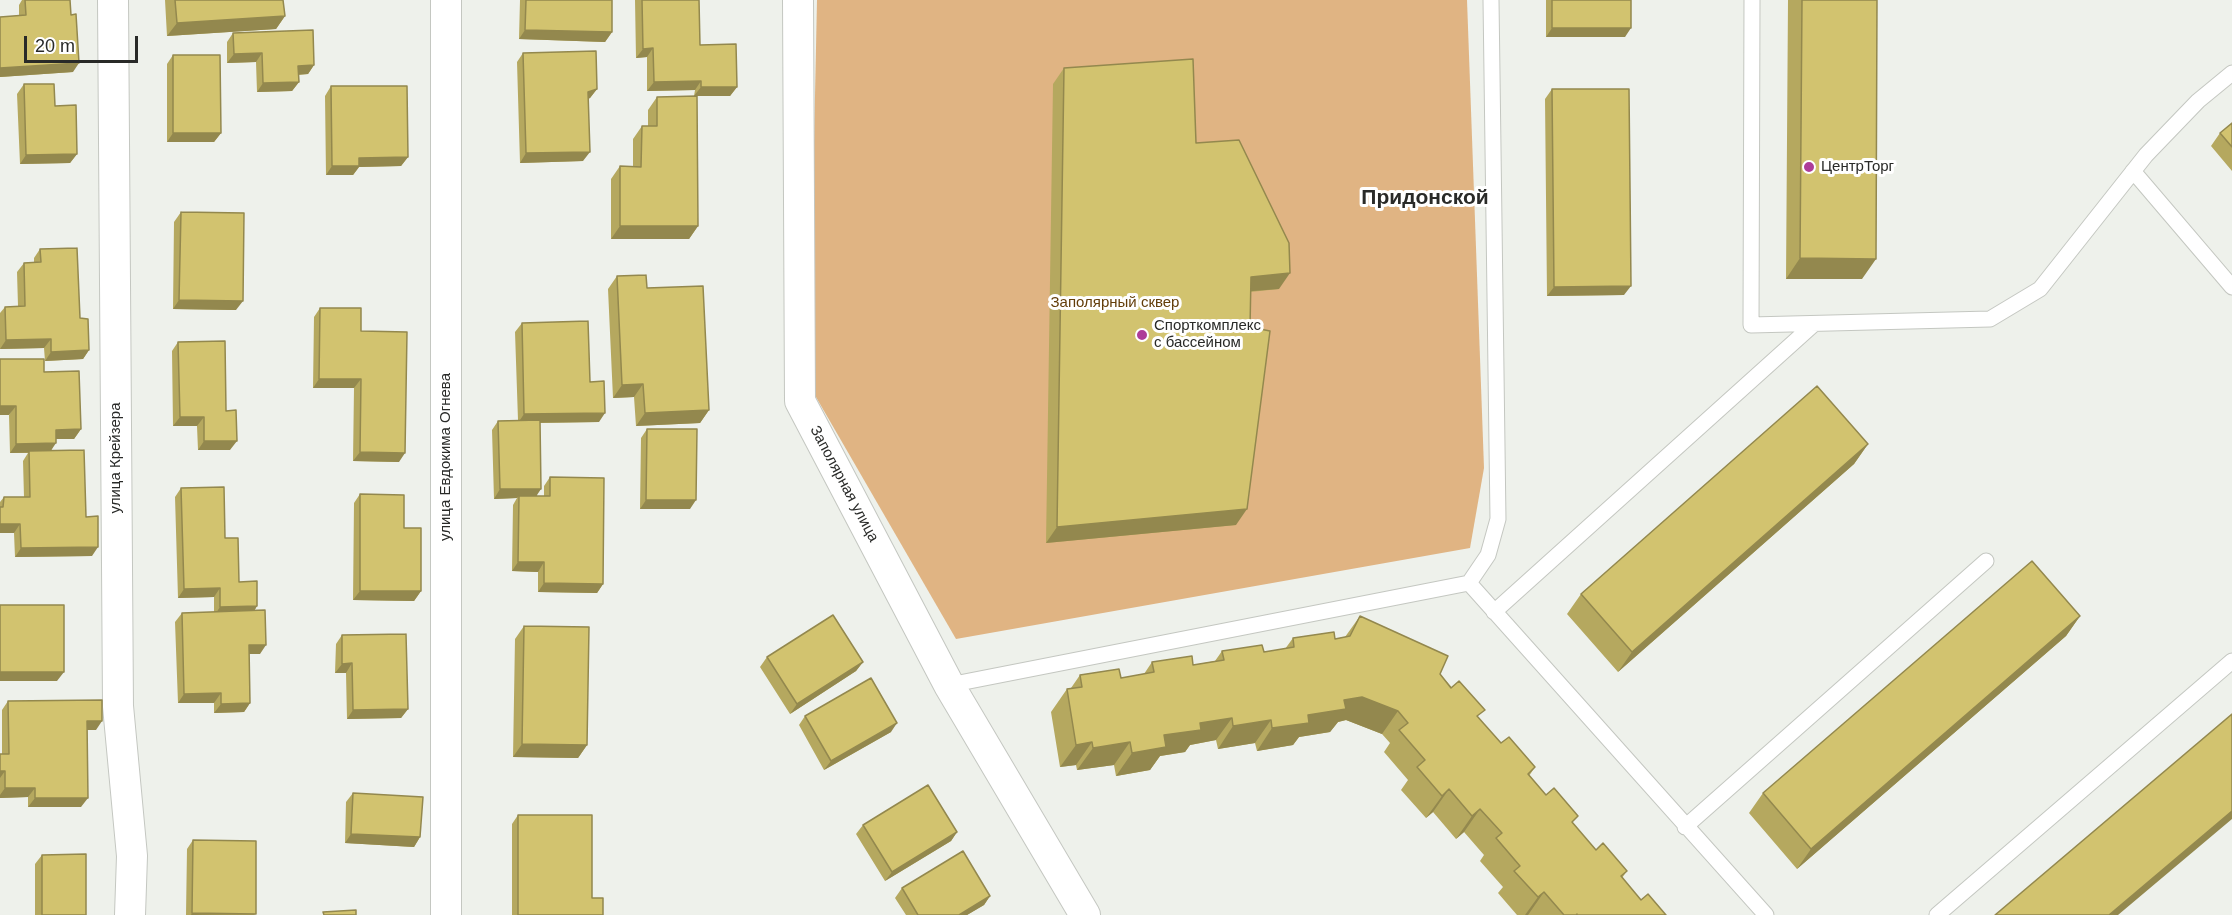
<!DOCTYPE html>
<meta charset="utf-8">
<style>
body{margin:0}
#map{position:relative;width:2232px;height:915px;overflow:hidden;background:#eef1eb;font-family:Arial,sans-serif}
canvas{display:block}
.scale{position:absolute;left:24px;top:36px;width:114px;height:27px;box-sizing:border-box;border:3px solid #292a28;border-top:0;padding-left:8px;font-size:18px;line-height:21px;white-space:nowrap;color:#292a28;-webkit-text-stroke:4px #fff;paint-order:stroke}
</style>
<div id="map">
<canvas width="2232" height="915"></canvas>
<div class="scale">20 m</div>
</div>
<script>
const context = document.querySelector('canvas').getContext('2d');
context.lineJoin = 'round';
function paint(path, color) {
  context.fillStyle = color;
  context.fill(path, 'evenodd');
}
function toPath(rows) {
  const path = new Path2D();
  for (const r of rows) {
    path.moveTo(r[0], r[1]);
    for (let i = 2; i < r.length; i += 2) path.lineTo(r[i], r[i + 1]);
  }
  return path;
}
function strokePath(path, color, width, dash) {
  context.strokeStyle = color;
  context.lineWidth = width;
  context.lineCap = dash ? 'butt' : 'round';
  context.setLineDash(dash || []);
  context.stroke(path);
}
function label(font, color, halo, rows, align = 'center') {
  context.font = font + ' Arial,sans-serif';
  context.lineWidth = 6;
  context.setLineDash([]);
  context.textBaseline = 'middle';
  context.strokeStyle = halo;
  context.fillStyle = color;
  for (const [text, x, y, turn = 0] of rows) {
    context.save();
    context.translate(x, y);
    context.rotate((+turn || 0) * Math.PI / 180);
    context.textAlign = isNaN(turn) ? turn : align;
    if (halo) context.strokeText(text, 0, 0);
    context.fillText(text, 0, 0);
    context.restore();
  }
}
paint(toPath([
 [817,0,1467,0,1484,468,1470,548,956,639,809,385]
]), '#e0b483');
const service = toPath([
 [1752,0,1751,325,1990,319,2040,289,2146,155,2198,101,2232,73],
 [2133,171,2232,287],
 [1469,583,1488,555,1498,519,1491,0],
 [1494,612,1814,324],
 [949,685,1469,583,1766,915],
 [1685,827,1986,561],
 [1937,915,2232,661]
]);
const minor = toPath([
 [113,0,118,706,132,856,130,915],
 [446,0,446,915],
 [798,0,800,401,949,685,1085,915]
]);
strokePath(service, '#c4c7c1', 17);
strokePath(minor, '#c4c7c1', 32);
strokePath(service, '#fff', 15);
strokePath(minor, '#fff', 30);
paint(toPath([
 [22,0,70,0,73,72,0,77,0,17,19,16,19,5],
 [165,0,283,0,285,16,276,29,167,36],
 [520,0,612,0,612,32,605,42,519,39],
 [635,0,699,0,700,45,737,87,730,96,694,96,695,90,647,91,647,57,636,58],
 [1546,0,1631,0,1625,37,1546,37],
 [1788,0,1877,0,1862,279,1786,279],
 [233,33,314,65,308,74,298,75,299,82,292,91,257,92,256,62,227,63,227,42],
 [523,53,597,89,590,98,588,99,583,161,520,163,517,62],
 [173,55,221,133,214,142,167,142,167,64],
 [1064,68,1196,143,1279,289,1250,292,1236,525,1046,543,1053,84],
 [24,84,55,106,77,154,70,163,20,164,17,94],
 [331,86,408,157,401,166,359,167,353,175,326,175,325,96],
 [1552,89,1624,295,1547,296,1545,99],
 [657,97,698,226,689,239,611,239,611,179,620,166,633,167,633,139,642,126,648,126,648,110],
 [2232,123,2232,171,2211,146,2220,133],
 [181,212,236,310,173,309,174,222],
 [40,249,80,318,89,350,83,359,45,361,44,348,0,349,0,313,5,307,18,306,17,272,24,263,34,262,34,258],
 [617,276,709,410,700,423,636,426,634,397,613,398,608,289],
 [320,308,361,331,399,462,353,461,354,388,313,388,314,317],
 [522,323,590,382,599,422,540,423,537,496,544,496,544,486,550,477,603,584,597,593,538,592,538,572,512,571,513,505,517,498,494,499,492,430,498,421,518,420,515,332],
 [178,342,226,411,230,450,198,450,197,426,173,426,172,351],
 [44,359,44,372,81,429,74,439,56,439,51,451,86,517,92,556,15,557,14,533,0,533,0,502,4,497,24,497,23,461,28,453,10,453,9,415],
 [647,429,690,509,640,509,641,438],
 [1868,444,1854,464,1618,672,1567,614,1581,594],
 [181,488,225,538,239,582,257,606,254,611,260,654,249,654,250,703,244,712,214,713,214,703,178,703,175,622,182,613,214,612,214,597,178,598,175,497],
 [360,494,404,528,421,591,414,601,353,600,354,503],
 [1360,616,1440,674,1501,743,1535,767,1529,776,1596,850,1627,871,1622,878,1641,900,1666,915,1517,915,1498,893,1503,887,1480,861,1484,855,1464,832,1456,839,1433,812,1426,818,1401,790,1408,780,1384,752,1390,743,1382,734,1346,720,1338,722,1330,732,1299,737,1293,745,1257,751,1255,743,1218,749,1216,740,1190,745,1185,752,1160,756,1150,770,1116,776,1114,765,1077,770,1076,765,1060,767,1051,712,1067,689,1071,688,1080,675,1121,678,1144,674,1152,662,1193,665,1215,661,1222,651,1264,652,1285,649,1293,638,1335,639,1345,637],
 [2080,616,2066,636,1797,869,1749,813,1763,793],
 [524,626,587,745,578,758,513,757,515,639],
 [342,635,408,709,401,718,347,719,346,673,335,673,336,644],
 [767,657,863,662,856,671,790,714,760,667],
 [8,701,96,730,87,730,81,807,28,807,28,797,0,798,0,754,2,754,2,710],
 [805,716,891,732,824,770,799,725],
 [353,793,420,837,414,847,345,843,346,802],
 [518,815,592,898,603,915,512,915,512,824],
 [863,825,957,832,951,841,885,881,856,834],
 [193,840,255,915,186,915,187,849],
 [42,855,86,915,35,915,35,864],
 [902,888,990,896,984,905,967,915,906,915,895,898]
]), '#b5a85f');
paint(toPath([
 [285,16,276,29,167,36,177,23],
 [1552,28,1631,28,1625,37,1546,37],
 [525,30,612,32,605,42,519,39],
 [653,48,647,57,636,58,643,49],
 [262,53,256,62,227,63,234,54],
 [79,63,73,72,0,77,0,68],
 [314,65,308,74,292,75,298,66],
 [701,81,695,90,647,91,654,82],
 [299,82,292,91,257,92,263,83],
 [701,87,737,87,730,96,694,96],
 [597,89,590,98,582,101,588,92],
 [173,133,221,133,214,142,167,142],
 [590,152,583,161,520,163,526,153],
 [77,154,70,163,20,164,26,155],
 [408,157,401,166,359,167,353,175,326,175,332,166,359,158],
 [620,226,698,226,689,239,611,239],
 [1800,258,1876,259,1862,279,1786,279],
 [1290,273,1279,289,1240,292,1251,277],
 [1631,286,1624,295,1547,296,1554,287],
 [179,300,243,301,236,310,173,309],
 [51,339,44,348,0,349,6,340],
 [89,350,83,359,45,361,51,352],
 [319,379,361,379,354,388,313,388],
 [643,384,634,397,613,398,622,385],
 [0,406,16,406,9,415,0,415],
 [709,410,700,423,636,426,645,413],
 [605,413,599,422,518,423,524,414],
 [180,417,204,417,197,426,173,426],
 [81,429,74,439,50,439,56,430],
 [204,441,237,441,230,450,198,450],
 [56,443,50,452,10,453,16,444],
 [1868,444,1854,464,1618,672,1632,652],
 [360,452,405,453,399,462,353,461],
 [500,489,541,489,535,498,519,496,517,498,494,499],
 [646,500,696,500,690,509,640,509],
 [1247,509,1236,525,1046,543,1057,527],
 [0,524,20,524,14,533,0,533],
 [98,547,92,556,15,557,21,548],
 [518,562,544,562,538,572,512,571],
 [544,583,603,584,597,593,538,592],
 [220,588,214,597,178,598,184,589],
 [360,591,421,591,414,601,353,600],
 [257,606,251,616,214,616,220,607],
 [2080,616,2066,636,1797,869,1811,849],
 [249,645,266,645,260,654,242,654],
 [863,662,856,671,790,714,797,704],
 [352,663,346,673,335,673,342,664],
 [0,672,64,672,57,681,0,681],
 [221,693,214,703,178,703,184,694],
 [1362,697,1398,711,1382,734,1346,720,1338,722,1330,732,1299,737,1293,745,1257,751,1272,728,1344,700],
 [250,703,244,712,214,713,221,704],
 [408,709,401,718,347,719,353,710],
 [1232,718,1216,740,1190,745,1185,752,1160,756,1150,770,1116,776,1132,753,1164,735,1200,723],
 [1271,720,1255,743,1218,749,1233,726],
 [87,721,102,721,96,730,81,730],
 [897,723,891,732,824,770,831,761],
 [1092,742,1076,765,1060,767,1076,745],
 [1130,742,1114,765,1077,770,1093,748],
 [522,744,587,745,578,758,513,757],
 [0,771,5,771,0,778],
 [5,788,35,788,28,797,0,798,0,795],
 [1449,789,1433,812,1426,818,1442,796],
 [35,798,88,798,81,807,28,807],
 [1480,809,1464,832,1456,839,1472,816],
 [2232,811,2232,819,2118,915,2109,915],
 [957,832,951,841,885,881,892,872],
 [351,834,420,837,414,847,345,843],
 [1544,892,1528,915,1525,915,1538,897],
 [990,896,984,905,967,915,959,915],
 [192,913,256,914,191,915]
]), '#93884e');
const building = toPath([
 [25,0,70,0,71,15,76,14,79,63,0,68,0,17,26,15,25,0],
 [175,0,283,0,285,16,177,23,175,0],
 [526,0,612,0,612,32,525,30,526,0],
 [642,0,699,0,700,45,736,44,737,87,701,87,701,81,654,82,653,48,643,49,642,0],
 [1552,0,1631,0,1631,28,1552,28,1552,0],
 [1802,0,1877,0,1876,259,1800,258,1802,0],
 [313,30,314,65,298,66,299,82,263,83,262,53,234,54,233,33,313,30],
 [596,51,597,89,588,92,590,152,526,153,523,53,596,51],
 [173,55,220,55,221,133,173,133,173,55],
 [1193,59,1196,143,1239,140,1289,243,1290,273,1251,277,1250,327,1270,331,1247,509,1057,527,1064,68,1193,59],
 [24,84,54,84,55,106,76,105,77,154,26,155,24,84],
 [331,86,407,86,408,157,359,158,359,166,332,166,331,86],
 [1552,89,1629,89,1631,286,1554,287,1552,89],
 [697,96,698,226,620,226,620,166,641,167,642,126,657,126,657,97,697,96],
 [2232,123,2232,147,2220,133,2232,123],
 [181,212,244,213,243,301,179,300,181,212],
 [77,248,80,318,88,319,89,350,51,352,51,339,6,340,5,307,25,306,24,263,41,262,40,249,77,248],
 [646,275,647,288,703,286,709,410,645,413,643,384,622,385,617,276,646,275],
 [320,308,361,308,361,331,407,332,405,453,360,452,361,379,319,379,320,308],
 [588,321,590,382,604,381,605,413,524,414,522,323,588,321],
 [225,341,226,411,236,410,237,441,204,441,204,417,180,417,178,342,225,341],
 [0,359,44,359,44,372,79,371,81,429,56,430,56,443,16,444,16,406,0,406,0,359],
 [1817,386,1868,444,1632,652,1581,594,1817,386],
 [540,420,541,489,500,489,498,421,540,420],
 [647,429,697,429,696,500,646,500,647,429],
 [84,450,86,517,98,516,98,547,21,548,20,524,0,524,0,507,3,507,4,497,30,497,29,451,84,450],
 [550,477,604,478,603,584,544,583,544,562,518,562,519,496,550,496,550,477],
 [224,487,225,538,238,538,239,582,257,581,257,606,220,607,220,588,184,589,181,488,224,487],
 [360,494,404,495,404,528,421,528,421,591,360,591,360,494],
 [2032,561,2080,616,1811,849,1763,793,2032,561],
 [0,605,64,605,64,672,0,672,0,605],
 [265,610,266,645,249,645,250,703,221,704,221,693,184,694,182,613,265,610],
 [833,615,863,662,797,704,767,657,833,615],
 [1360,616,1448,656,1440,674,1451,688,1459,681,1485,710,1477,716,1501,743,1509,737,1535,767,1528,774,1546,795,1554,788,1578,816,1572,822,1596,850,1603,843,1627,871,1621,876,1641,900,1648,894,1666,915,1577,915,1577,914,1576,915,1564,915,1544,892,1538,897,1514,871,1520,866,1496,838,1502,833,1480,809,1472,816,1449,789,1442,796,1417,767,1425,760,1399,730,1408,723,1398,711,1362,697,1344,700,1346,709,1308,715,1309,723,1272,728,1271,720,1233,726,1232,718,1200,723,1201,730,1164,735,1166,747,1132,753,1130,742,1093,748,1092,742,1076,745,1067,689,1082,687,1080,675,1119,669,1121,678,1154,672,1152,662,1192,656,1193,665,1224,660,1222,651,1262,645,1264,652,1294,647,1293,638,1334,632,1335,639,1350,636,1360,616],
 [524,626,589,627,587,745,522,744,524,626],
 [406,634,408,709,353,710,352,663,342,664,342,635,406,634],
 [871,678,897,723,831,761,805,716,871,678],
 [102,700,102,721,87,721,88,798,35,798,35,788,5,788,5,771,0,771,0,754,9,754,8,701,102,700],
 [2232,714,2232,811,2109,915,1995,915,2232,714],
 [928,785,957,832,892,872,863,825,928,785],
 [353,793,423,797,420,837,351,834,353,793],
 [518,815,592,815,592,898,603,898,603,915,518,915,518,815],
 [193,840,256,841,256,914,192,913,193,840],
 [963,851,990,896,959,915,918,915,902,888,963,851],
 [86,854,86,915,42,915,42,855,86,854],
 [356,910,356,915,324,915,323,912,356,910]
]);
paint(building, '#d2c36f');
strokePath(building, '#93884e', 1.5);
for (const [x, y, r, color] of [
 [1809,167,6,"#ad3d99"],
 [1142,335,6,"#ad3d99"]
]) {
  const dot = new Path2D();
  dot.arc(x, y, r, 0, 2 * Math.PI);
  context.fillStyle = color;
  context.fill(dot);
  strokePath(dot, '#fff', 2);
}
label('15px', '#292a28', '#fff', [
 ["ЦентрТорг",1821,167],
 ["Спорткомплекс",1154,326],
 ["с бассейном",1154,343]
], 'left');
label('15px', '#633d09', '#fff', [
 ["Заполярный сквер",1115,303]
]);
label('15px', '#292a28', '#fff', [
 ["улица Евдокима Огнева",446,457,-90],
 ["улица Крейзера",116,458,-90],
 ["Заполярная улица",844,484,62]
]);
label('bold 21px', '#292a28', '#fff', [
 ["Придонской",1425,198]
]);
</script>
